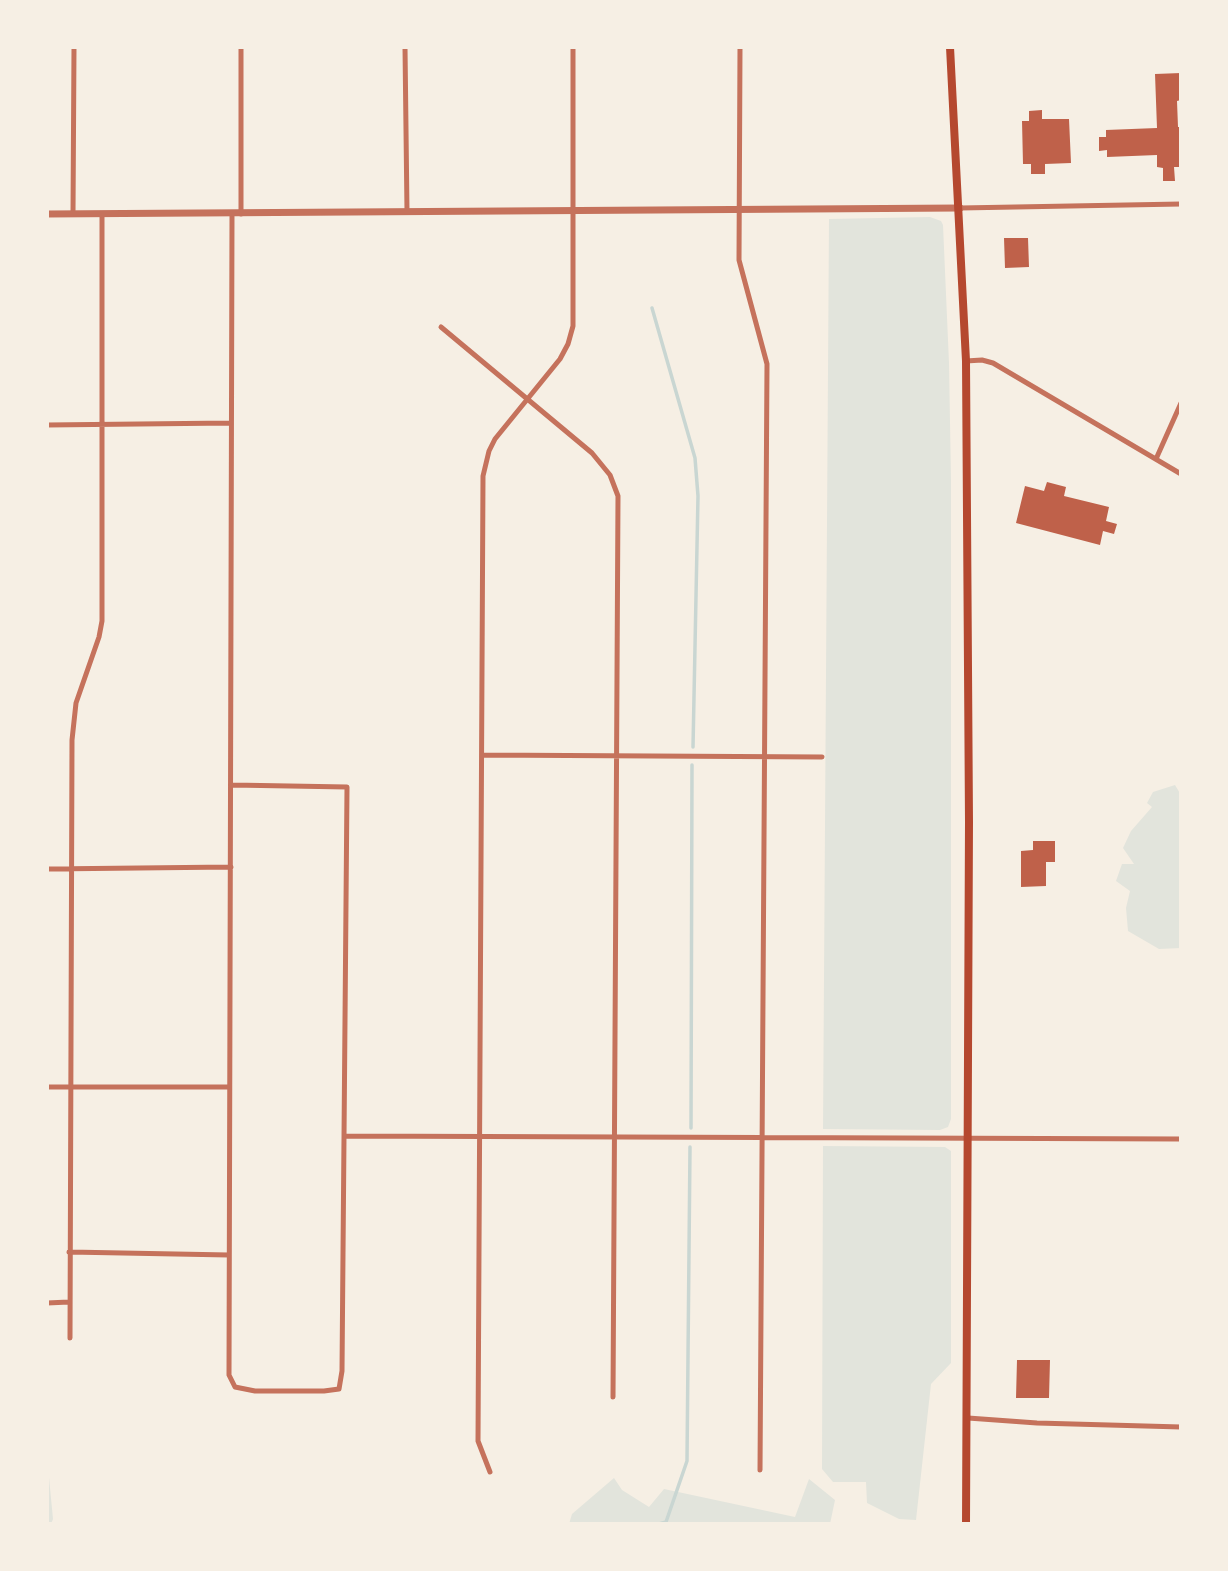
<!DOCTYPE html>
<style>
body{margin:0}
#map{position:relative;width:1228px;height:1571px;overflow:hidden;background:#f6efe4;font-family:"PT Sans Narrow",sans-serif}
canvas{display:block}
.frame{position:absolute;inset:0;border:49px solid #f6efe4;pointer-events:none}
</style>
<div id="map">
<canvas width="1228" height="1571"></canvas>
<div class="frame"></div>
</div>
<script>
const context = document.querySelector('canvas').getContext('2d');
context.lineJoin = 'round';
function paint(path, color) {
  context.fillStyle = color;
  context.fill(path, 'evenodd');
}
function toPath(rows) {
  const path = new Path2D();
  for (const r of rows) {
    path.moveTo(r[0], r[1]);
    for (let i = 2; i < r.length; i += 2) path.lineTo(r[i], r[i + 1]);
  }
  return path;
}
function strokePath(path, color, width, dash) {
  context.strokeStyle = color;
  context.lineWidth = width;
  context.lineCap = dash ? 'butt' : 'round';
  context.setLineDash(dash || []);
  context.stroke(path);
}
paint(toPath([
 [930,217,941,221,943,225,949,363,951,481,951,1119,948,1127,940,1130,823,1129,829,219],
 [1175,785,1181,795,1181,948,1159,949,1128,931,1126,908,1130,891,1116,881,1122,864,1134,864,1123,848,1131,831,1152,807,1147,803,1153,792],
 [823,1146,945,1147,951,1151,951,1363,931,1384,916,1520,899,1519,867,1503,866,1482,833,1482,822,1469],
 [47,1457,53,1519,51,1524,47,1524],
 [614,1478,622,1490,649,1507,664,1489,795,1517,809,1479,835,1500,830,1524,569,1524,572,1514]
]), '#e2e4dc');
strokePath(toPath([
 [652,308,695,458,698,496,693,747],
 [691,1128,692,765],
 [636,1524,639,1524],
 [659,1524,666,1522,687,1461,690,1147]
]), '#c9d6d2', 3.5);
paint(toPath([
 [1181,73,1181,100,1177,101,1178,127,1181,127,1180,167,1174,167,1175,181,1163,181,1163,168,1157,167,1157,155,1107,157,1107,150,1099,151,1099,137,1106,137,1106,130,1157,128,1155,74],
 [1042,110,1042,119,1069,119,1071,163,1045,164,1045,174,1031,174,1031,164,1023,164,1022,121,1029,121,1029,111],
 [1004,238,1028,238,1029,267,1005,268],
 [1047,482,1066,487,1064,496,1109,507,1106,521,1117,524,1114,534,1103,531,1100,545,1016,523,1025,486,1044,491],
 [1033,841,1055,841,1055,862,1046,862,1046,886,1021,887,1021,851,1033,850],
 [1017,1360,1050,1360,1049,1398,1016,1398]
]), '#bf614a');
strokePath(toPath([
 [241,47,241,214],
 [405,47,407,212],
 [740,47,739,260,767,364,760,1470],
 [960,208,1181,204],
 [73,214,74,47],
 [441,327,592,453,610,475,618,496,613,1397],
 [966,361,982,360,993,363,1181,474],
 [47,425,231,423],
 [1156,459,1181,403],
 [482,755,822,757],
 [232,785,347,787,342,1371,339,1389,324,1391,255,1391,235,1387,229,1375,232,214],
 [47,869,231,867],
 [47,1087,228,1087],
 [344,1136,1181,1139],
 [69,1252,229,1255],
 [47,1303,69,1302],
 [70,1338,72,740,76,703,99,637,102,621,102,214],
 [968,1418,1037,1423,1181,1427],
 [490,1472,478,1441,483,476,489,451,495,439,560,359,568,344,573,326,573,47]
]), '#c5725c', 5);
strokePath(toPath([
 [47,214,960,208]
]), '#c5725c', 7);
strokePath(toPath([
 [950,47,966,361,969,822,966,1524]
]), '#b5482f', 8);
</script>
